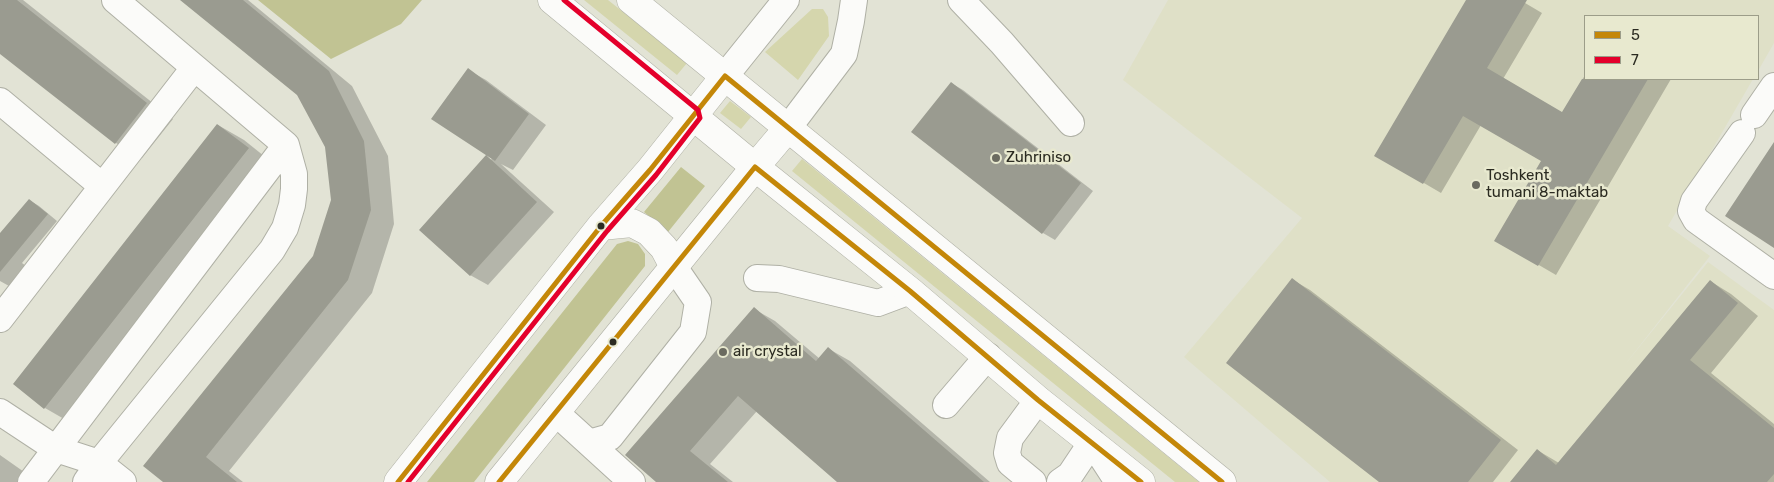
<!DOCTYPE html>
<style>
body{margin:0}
#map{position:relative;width:1774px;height:482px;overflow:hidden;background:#e2e3d5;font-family:Rubik,sans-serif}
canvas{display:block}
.legend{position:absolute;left:1584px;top:15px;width:175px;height:65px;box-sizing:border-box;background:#e8e9cf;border:1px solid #9c9d89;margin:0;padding:6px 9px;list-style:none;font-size:15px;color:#2b2b21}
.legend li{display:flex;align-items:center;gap:10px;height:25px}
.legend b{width:25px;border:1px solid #9c9d89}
</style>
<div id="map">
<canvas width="1774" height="482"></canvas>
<ul class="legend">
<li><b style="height:6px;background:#c48708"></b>5</li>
<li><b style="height:6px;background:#e4002b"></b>7</li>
</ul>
</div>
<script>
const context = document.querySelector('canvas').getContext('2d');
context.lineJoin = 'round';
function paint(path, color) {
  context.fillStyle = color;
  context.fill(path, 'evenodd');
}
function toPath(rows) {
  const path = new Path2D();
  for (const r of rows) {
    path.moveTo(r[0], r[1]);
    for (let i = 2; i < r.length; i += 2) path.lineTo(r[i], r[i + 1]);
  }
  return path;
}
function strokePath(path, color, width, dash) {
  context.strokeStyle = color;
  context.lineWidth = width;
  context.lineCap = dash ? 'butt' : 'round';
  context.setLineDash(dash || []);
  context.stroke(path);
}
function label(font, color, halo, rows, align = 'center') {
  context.font = font + ' Rubik,sans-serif';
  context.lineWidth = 5;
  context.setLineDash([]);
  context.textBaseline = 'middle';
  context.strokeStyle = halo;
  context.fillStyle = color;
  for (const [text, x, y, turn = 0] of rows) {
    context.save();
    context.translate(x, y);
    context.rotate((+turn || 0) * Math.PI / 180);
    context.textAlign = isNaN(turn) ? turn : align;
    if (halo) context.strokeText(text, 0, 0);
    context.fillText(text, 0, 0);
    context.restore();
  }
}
paint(toPath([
 [1168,0,1774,0,1774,43,1758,71,1758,16,1585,16,1585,79,1753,79,1668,226,1710,256,1623,367,1708,262,1774,310,1774,482,1330,482,1184,357,1302,218,1123,80]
]), '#dfe0c7');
paint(toPath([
 [584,0,608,0,687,63,677,75],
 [812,9,823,9,828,17,829,36,798,80,765,52],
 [730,101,751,117,741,129,720,113],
 [802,159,1199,482,1175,482,792,171]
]), '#d5d6ad');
paint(toPath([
 [258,0,422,0,401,24,331,59],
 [681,167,705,186,668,232,644,212],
 [628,241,638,244,645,254,645,266,474,482,427,482,617,244]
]), '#c1c393');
paint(toPath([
 [0,0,23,0,173,119,142,158,116,143,0,52],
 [182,0,248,0,352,86,388,156,394,224,372,293,229,471,243,482,165,482,314,257,333,200,326,146,298,95],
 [1467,0,1520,0,1542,13,1503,79,1563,114,1585,75,1585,79,1671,79,1556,275,1496,240,1542,160,1481,125,1441,193,1376,155],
 [468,70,486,80,546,125,513,170,501,164,554,212,488,285,470,275,486,157,491,160,492,158],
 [951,83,963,90,1093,191,1055,240,1043,233],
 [218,125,244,140,274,164,71,423,45,408,14,384],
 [29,200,39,206,57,221,22,263,26,266,9,286,0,281,0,235],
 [1293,280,1310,290,1518,450,1493,482,1382,482],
 [1710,281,1731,294,1758,316,1711,373,1774,424,1774,482,1511,482,1537,450,1559,463],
 [754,309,775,321,820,359,829,349,850,361,990,482,839,482,757,411,710,464,733,482,658,482],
 [0,455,27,474,21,482,0,482]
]), '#0003');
paint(toPath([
 [0,0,17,0,147,103,115,144,0,54],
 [180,0,243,0,329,71,364,141,371,210,348,280,206,457,237,482,163,482,143,466,313,256,331,200,325,147,297,95],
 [1466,0,1527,0,1487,68,1562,112,1582,79,1648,79,1538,266,1494,241,1541,161,1463,116,1423,184,1374,156],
 [468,68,529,114,495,161,431,119],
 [951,82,1081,183,1042,234,911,132],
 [217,124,249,148,44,409,13,384],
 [1774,142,1774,248,1725,216],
 [486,155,537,202,470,276,419,230],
 [29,199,48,214,0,272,0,233],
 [1292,278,1501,440,1468,482,1379,482,1226,363],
 [1710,280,1738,303,1690,360,1774,428,1774,474,1767,482,1510,482,1537,449,1556,465],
 [754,307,816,361,828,347,984,482,837,482,738,396,690,451,728,482,656,482,625,455]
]), '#9a9b90');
const minor = toPath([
 [961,0,1002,43,1071,123],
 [725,76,786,0],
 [0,101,102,186],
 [1754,115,1774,86],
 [788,128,844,54,851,21,854,0],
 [1742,133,1694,201,1691,211,1696,220,1774,276],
 [757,278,779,279,878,303,910,291],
 [0,319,194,68],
 [946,405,988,356],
 [0,412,56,449,99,463,123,482],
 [555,412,632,482],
 [589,443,610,437,693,332,698,302,674,267],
 [31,482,286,145],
 [86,482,99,463,272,250,285,228,292,205,294,189,294,174,286,145,115,0],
 [1033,482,1010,463,1007,453,1010,438,1038,400],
 [1060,482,1070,475,1092,442,1118,482]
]);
const major = toPath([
 [601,226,632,223,649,232,664,248,674,267],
 [398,482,601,226,650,170,693,116],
 [499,482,755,167]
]);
const highway = toPath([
 [552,0,755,167,910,291,1038,400,1141,482],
 [631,0,1222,482],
 [693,116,725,76],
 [755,167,788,128]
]);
strokePath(minor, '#afb0a5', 28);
strokePath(major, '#afb0a5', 29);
strokePath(highway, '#afb0a5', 29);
strokePath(minor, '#fbfbf9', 26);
strokePath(major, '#fbfbf9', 28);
strokePath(highway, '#fbfbf9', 28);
strokePath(toPath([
 [398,482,601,226,650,170,725,76,1222,482],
 [499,482,755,167,910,291,1038,400,1141,482]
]), '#c48708', 5);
strokePath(toPath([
 [408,482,607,231,656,175,700,118,698,110,564,0]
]), '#e4002b', 5);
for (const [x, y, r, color] of [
 [996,158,5,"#6b6b60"],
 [1476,185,5,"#6b6b60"],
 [601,226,4.5,"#2b2b21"],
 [613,342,4.5,"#2b2b21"],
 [723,352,5,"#6b6b60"]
]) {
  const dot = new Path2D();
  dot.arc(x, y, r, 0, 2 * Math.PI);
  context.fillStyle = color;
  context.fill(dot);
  strokePath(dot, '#e8e9cf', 2);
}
label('15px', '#2b2b21', '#e8e9cf', [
 ["Zuhriniso",1006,158],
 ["Toshkent",1486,176],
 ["tumani 8-maktab",1486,193],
 ["air crystal",733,352]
], 'left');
</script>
